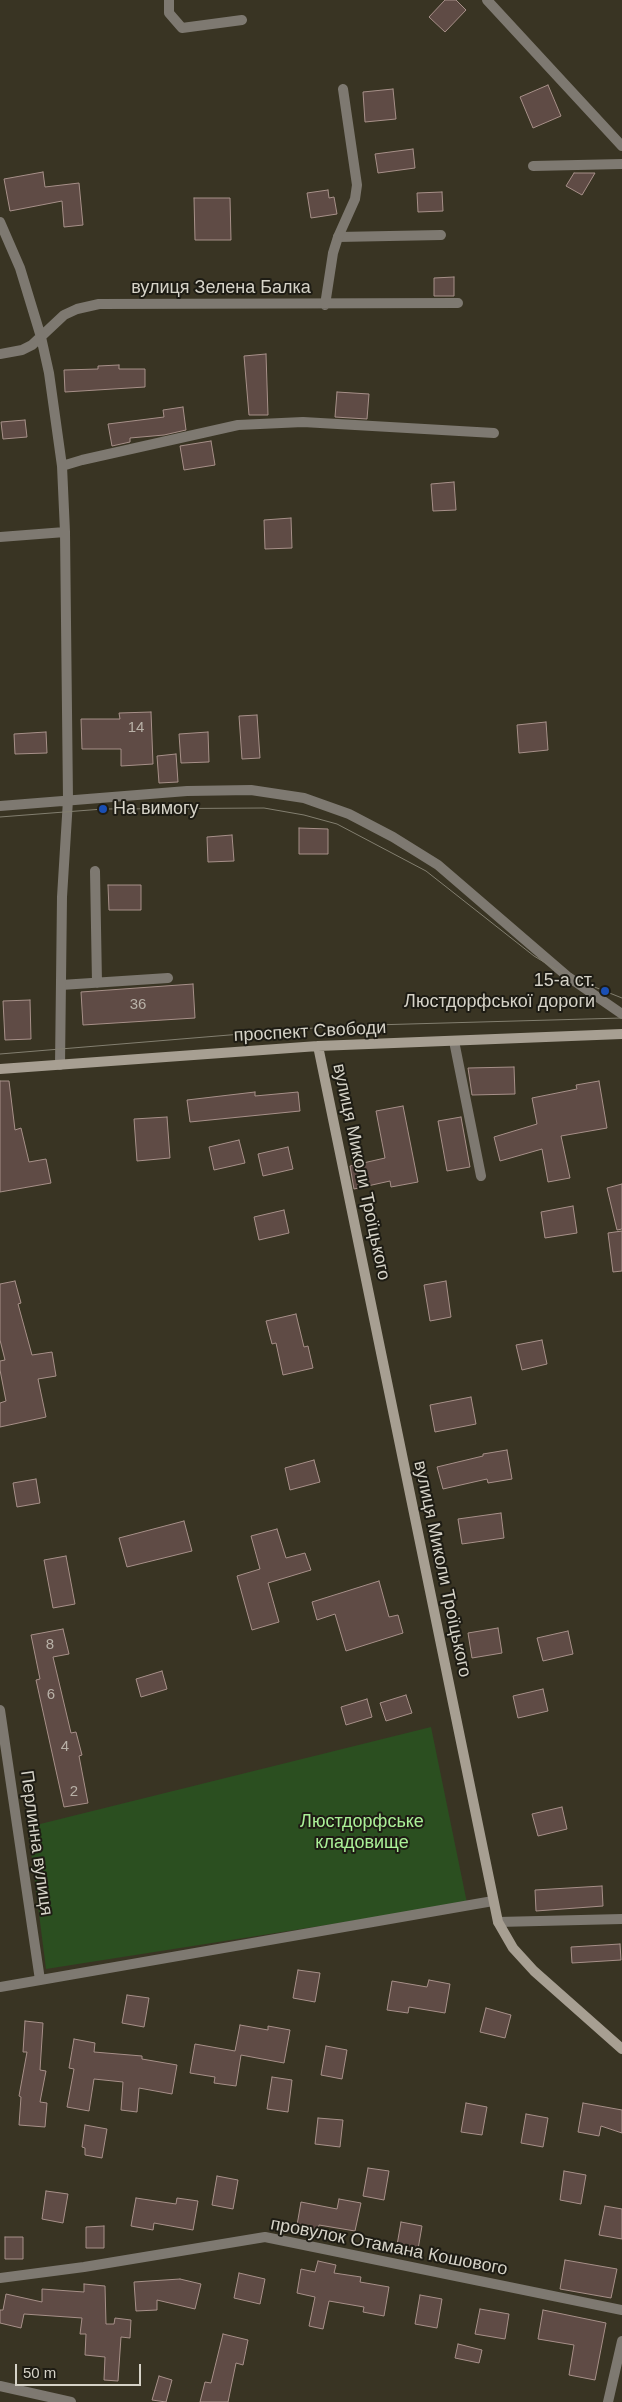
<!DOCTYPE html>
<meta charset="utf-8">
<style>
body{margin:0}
#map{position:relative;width:622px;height:2402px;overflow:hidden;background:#393423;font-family:Arial,sans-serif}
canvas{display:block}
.scale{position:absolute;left:15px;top:2364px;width:126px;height:22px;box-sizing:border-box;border:2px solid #d6d3c8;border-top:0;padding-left:6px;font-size:15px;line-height:18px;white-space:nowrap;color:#d6d3c8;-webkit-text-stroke:4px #1e1c14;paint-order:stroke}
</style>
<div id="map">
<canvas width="622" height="2402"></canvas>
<div class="scale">50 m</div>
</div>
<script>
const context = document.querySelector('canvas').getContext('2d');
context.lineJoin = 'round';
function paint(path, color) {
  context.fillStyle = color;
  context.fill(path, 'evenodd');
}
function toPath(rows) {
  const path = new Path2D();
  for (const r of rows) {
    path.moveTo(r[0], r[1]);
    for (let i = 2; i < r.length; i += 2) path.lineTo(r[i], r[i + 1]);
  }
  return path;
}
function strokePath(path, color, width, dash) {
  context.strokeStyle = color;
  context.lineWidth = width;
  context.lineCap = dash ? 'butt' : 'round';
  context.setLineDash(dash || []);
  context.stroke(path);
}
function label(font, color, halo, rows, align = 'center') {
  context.font = font + ' Arial,sans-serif';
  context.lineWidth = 4;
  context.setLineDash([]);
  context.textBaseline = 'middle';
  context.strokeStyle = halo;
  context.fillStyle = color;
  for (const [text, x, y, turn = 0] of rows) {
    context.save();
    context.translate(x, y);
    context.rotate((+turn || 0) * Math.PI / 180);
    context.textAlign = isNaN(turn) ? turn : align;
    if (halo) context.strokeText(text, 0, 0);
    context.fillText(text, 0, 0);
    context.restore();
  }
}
paint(toPath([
 [431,1727,467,1903,46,1969,28,1827]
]), '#2b4f20');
const building = toPath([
 [445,0,456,0,466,10,445,32,429,17,445,0],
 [548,85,561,116,533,128,520,97,548,85],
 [393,89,396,119,365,122,363,92,393,89],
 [413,149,415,168,378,173,375,154,413,149],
 [43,172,45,187,79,183,83,225,64,227,62,201,10,211,4,179,43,172],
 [574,173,595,173,582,195,566,186,574,173],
 [328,190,329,198,334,197,337,214,311,218,307,193,328,190],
 [442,192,443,211,418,212,417,193,442,192],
 [194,198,230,198,231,240,195,240,194,198],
 [454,277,454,296,434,296,434,278,454,277],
 [266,354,268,415,249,415,244,356,266,354],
 [119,365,119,369,145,369,145,387,65,392,64,370,98,369,98,366,119,365],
 [337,392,369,394,367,419,335,417,337,392],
 [183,407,186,430,164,435,130,438,130,442,112,446,108,424,164,417,163,410,183,407],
 [25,420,27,437,3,439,1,422,25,420],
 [211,441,215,465,184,470,180,446,211,441],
 [454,482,456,510,433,511,431,484,454,482],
 [291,518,292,548,265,549,264,520,291,518],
 [151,712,153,764,121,766,121,749,82,749,81,719,120,719,119,713,151,712],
 [257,715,260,758,242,759,239,716,257,715],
 [546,722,548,750,519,753,517,725,546,722],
 [46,732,47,753,15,754,14,734,46,732],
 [208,732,209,762,181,763,179,734,208,732],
 [176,754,178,782,159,783,157,756,176,754],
 [299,828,328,829,328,854,299,854,299,828],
 [232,835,234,861,208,862,207,837,232,835],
 [108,885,141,885,141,910,109,910,108,885],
 [193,984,195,1018,83,1025,81,992,193,984],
 [30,1000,31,1039,5,1040,3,1001,30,1000],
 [514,1067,515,1094,472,1095,468,1068,514,1067],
 [0,1081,9,1081,15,1130,21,1128,29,1162,46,1159,51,1183,0,1192,0,1081],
 [599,1081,607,1128,561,1136,570,1178,548,1182,542,1149,500,1161,494,1137,537,1124,532,1098,577,1089,576,1085,599,1081],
 [255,1092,255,1096,298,1092,300,1111,190,1122,187,1100,255,1092],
 [403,1106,418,1182,391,1187,390,1181,354,1189,350,1166,385,1158,376,1111,403,1106],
 [167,1117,170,1158,137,1161,134,1119,167,1117],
 [461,1117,470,1167,447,1171,438,1121,461,1117],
 [239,1140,245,1163,214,1170,209,1147,239,1140],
 [288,1147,293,1169,263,1176,258,1154,288,1147],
 [622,1184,622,1229,617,1230,607,1188,622,1184],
 [573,1206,577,1233,545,1238,541,1212,573,1206],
 [284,1210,289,1233,259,1240,254,1217,284,1210],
 [622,1231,622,1271,613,1272,608,1233,622,1231],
 [15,1281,21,1303,18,1304,32,1355,52,1352,56,1376,38,1379,46,1417,0,1427,0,1403,6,1401,0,1370,0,1361,5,1360,0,1340,0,1284,15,1281],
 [446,1281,451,1317,430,1321,424,1285,446,1281],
 [296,1314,304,1347,308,1346,313,1368,283,1375,276,1343,272,1344,266,1321,296,1314],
 [542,1340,547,1364,522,1370,516,1345,542,1340],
 [471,1397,476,1424,435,1432,430,1405,471,1397],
 [507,1450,512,1479,488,1483,487,1479,443,1489,437,1467,483,1456,483,1454,507,1450],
 [314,1460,320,1482,290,1490,285,1468,314,1460],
 [36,1479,40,1503,17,1507,13,1483,36,1479],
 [501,1513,504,1538,462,1544,458,1519,501,1513],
 [184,1521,192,1551,127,1567,119,1538,184,1521],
 [277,1529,286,1558,305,1553,311,1570,268,1583,279,1622,252,1630,237,1576,260,1569,251,1536,277,1529],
 [66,1556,75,1604,53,1608,44,1560,66,1556],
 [379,1581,389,1617,398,1615,403,1633,346,1651,335,1614,317,1620,312,1602,379,1581],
 [498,1628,502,1653,472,1658,468,1633,498,1628],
 [63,1629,69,1654,53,1657,71,1733,76,1732,82,1755,79,1756,88,1803,64,1807,36,1680,40,1679,31,1635,63,1629],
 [568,1631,573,1654,543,1661,537,1638,568,1631],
 [162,1671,167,1689,141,1697,136,1679,162,1671],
 [543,1689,548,1711,518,1718,513,1696,543,1689],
 [406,1695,412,1713,386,1721,380,1703,406,1695],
 [367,1699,372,1717,346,1725,341,1707,367,1699],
 [562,1807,567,1829,538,1836,532,1814,562,1807],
 [602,1886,603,1906,536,1911,535,1890,602,1886],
 [620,1944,621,1960,572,1963,571,1947,620,1944],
 [298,1970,320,1973,315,2002,293,1998,298,1970],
 [429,1980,450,1984,445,2013,409,2007,408,2013,387,2010,392,1981,427,1987,429,1980],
 [127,1995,149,1998,144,2027,122,2023,127,1995],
 [486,2008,511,2015,505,2038,480,2032,486,2008],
 [25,2021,43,2023,40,2070,46,2071,40,2102,47,2103,45,2127,19,2125,21,2097,19,2096,27,2052,23,2052,25,2021],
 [240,2025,268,2030,268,2026,290,2030,284,2063,241,2055,236,2086,214,2083,215,2077,190,2073,195,2044,235,2051,240,2025],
 [74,2039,95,2043,94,2052,142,2056,142,2059,177,2065,172,2094,139,2088,137,2112,121,2110,123,2082,94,2079,89,2111,67,2107,74,2069,69,2068,74,2039],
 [326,2046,347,2050,342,2079,321,2075,326,2046],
 [272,2077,292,2080,288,2112,267,2109,272,2077],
 [466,2103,487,2107,482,2135,461,2132,466,2103],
 [583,2103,622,2110,622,2133,601,2126,599,2136,578,2132,583,2103],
 [526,2114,548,2118,543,2147,521,2143,526,2114],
 [318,2118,343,2120,340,2147,315,2144,318,2118],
 [85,2125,107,2129,102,2158,85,2155,85,2148,82,2147,85,2125],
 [368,2168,389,2171,384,2200,363,2196,368,2168],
 [564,2171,586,2175,581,2204,560,2200,564,2171],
 [217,2176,238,2180,233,2209,212,2205,217,2176],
 [46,2191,68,2194,63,2223,42,2219,46,2191],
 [136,2198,176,2204,177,2198,198,2201,193,2230,154,2223,153,2230,131,2226,136,2198],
 [339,2199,361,2203,355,2231,319,2225,317,2235,296,2231,301,2202,337,2209,339,2199],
 [605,2206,622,2209,622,2239,599,2235,605,2206],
 [401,2222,422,2226,417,2255,396,2251,401,2222],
 [104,2226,104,2248,86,2248,86,2227,104,2226],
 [5,2237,23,2237,23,2259,5,2259,5,2237],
 [565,2260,617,2269,611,2298,560,2289,565,2260],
 [318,2261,336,2265,334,2273,361,2277,360,2282,389,2287,384,2316,363,2312,364,2307,329,2301,323,2329,309,2326,315,2297,297,2293,301,2269,315,2272,318,2261],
 [239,2273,265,2279,260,2304,234,2298,239,2273],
 [180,2279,201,2284,195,2309,157,2300,157,2310,136,2311,134,2282,180,2279],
 [84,2284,105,2286,106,2324,114,2324,115,2318,131,2320,130,2338,121,2337,118,2381,104,2380,105,2357,85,2355,86,2334,80,2334,82,2318,24,2314,21,2328,0,2323,0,2310,3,2310,6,2294,42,2302,42,2289,84,2292,84,2284],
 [420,2295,442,2299,437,2328,415,2324,420,2295],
 [480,2309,509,2314,505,2339,475,2334,480,2309],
 [543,2310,606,2323,595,2380,569,2375,574,2345,538,2339,543,2310],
 [223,2334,248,2340,243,2365,236,2363,228,2402,200,2402,205,2382,211,2383,223,2334],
 [458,2344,482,2350,479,2363,455,2358,458,2344],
 [159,2376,172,2380,166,2402,152,2400,159,2376]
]);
paint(building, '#5f4b45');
strokePath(building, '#a79089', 1);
strokePath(toPath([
 [169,0,169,13,182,28,242,20],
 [338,237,441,235],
 [95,871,97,983],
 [61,985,168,978],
 [454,1041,481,1176]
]), '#7e7971', 10);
strokePath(toPath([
 [487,0,622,146],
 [533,166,622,164],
 [0,222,20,268,41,337,49,373,62,466,65,532,68,800,62,897,60,1065],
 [325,305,333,253,338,237,355,199,357,185,343,89],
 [0,354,22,350,32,345,64,315,77,309,99,304,458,303],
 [62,466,82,460,238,425,303,422,494,433],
 [0,537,65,532],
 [0,806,187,791,251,790,304,798,349,814,393,837,438,865,567,976,622,1014],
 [0,1710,40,1980],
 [498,1922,622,1919],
 [0,1987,493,1901],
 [0,2278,84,2267,265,2237,622,2310],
 [0,2386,71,2402],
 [608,2402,622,2341]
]), '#7e7971', 10);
strokePath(toPath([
 [318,1046,498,1922,513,1948,534,1971,622,2049],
 [0,1069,318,1046,622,1034]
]), '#a79f92', 10);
strokePath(toPath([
 [0,817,103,809,264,808,304,815,337,824,426,871,534,956,567,976,622,998],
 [0,1054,338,1026,622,1018]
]), '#837f70', 1);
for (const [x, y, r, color] of [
 [103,809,5,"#1a4fb4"],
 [605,991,5,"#1a4fb4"]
]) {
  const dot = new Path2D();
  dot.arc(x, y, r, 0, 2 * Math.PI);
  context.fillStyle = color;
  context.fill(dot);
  strokePath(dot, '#1e1c14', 2);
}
label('15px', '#b8b1a7', null, [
 ["14",136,728],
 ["36",138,1005],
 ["8",50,1645],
 ["6",51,1695],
 ["4",65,1747],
 ["2",74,1792]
]);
label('18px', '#d6d3c8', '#1e1c14', [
 ["вулиця Зелена Балка",221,288],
 ["проспект Свободи",310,1032,-3],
 ["вулиця Миколи Троїцького",361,1172,78],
 ["вулиця Миколи Троїцького",442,1569,78],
 ["Перлинна вулиця",36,1843,82],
 ["провулок Отамана Кошового",389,2247,11]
]);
label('18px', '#d6d3c8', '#1e1c14', [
 ["На вимогу",113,809],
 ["15-а ст.",595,981,"right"],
 ["Люстдорфської дороги",595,1002,"right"]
], 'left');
label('18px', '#aaef97', '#1e1c14', [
 ["Люстдорфське",362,1822],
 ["кладовище",362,1843]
]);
</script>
